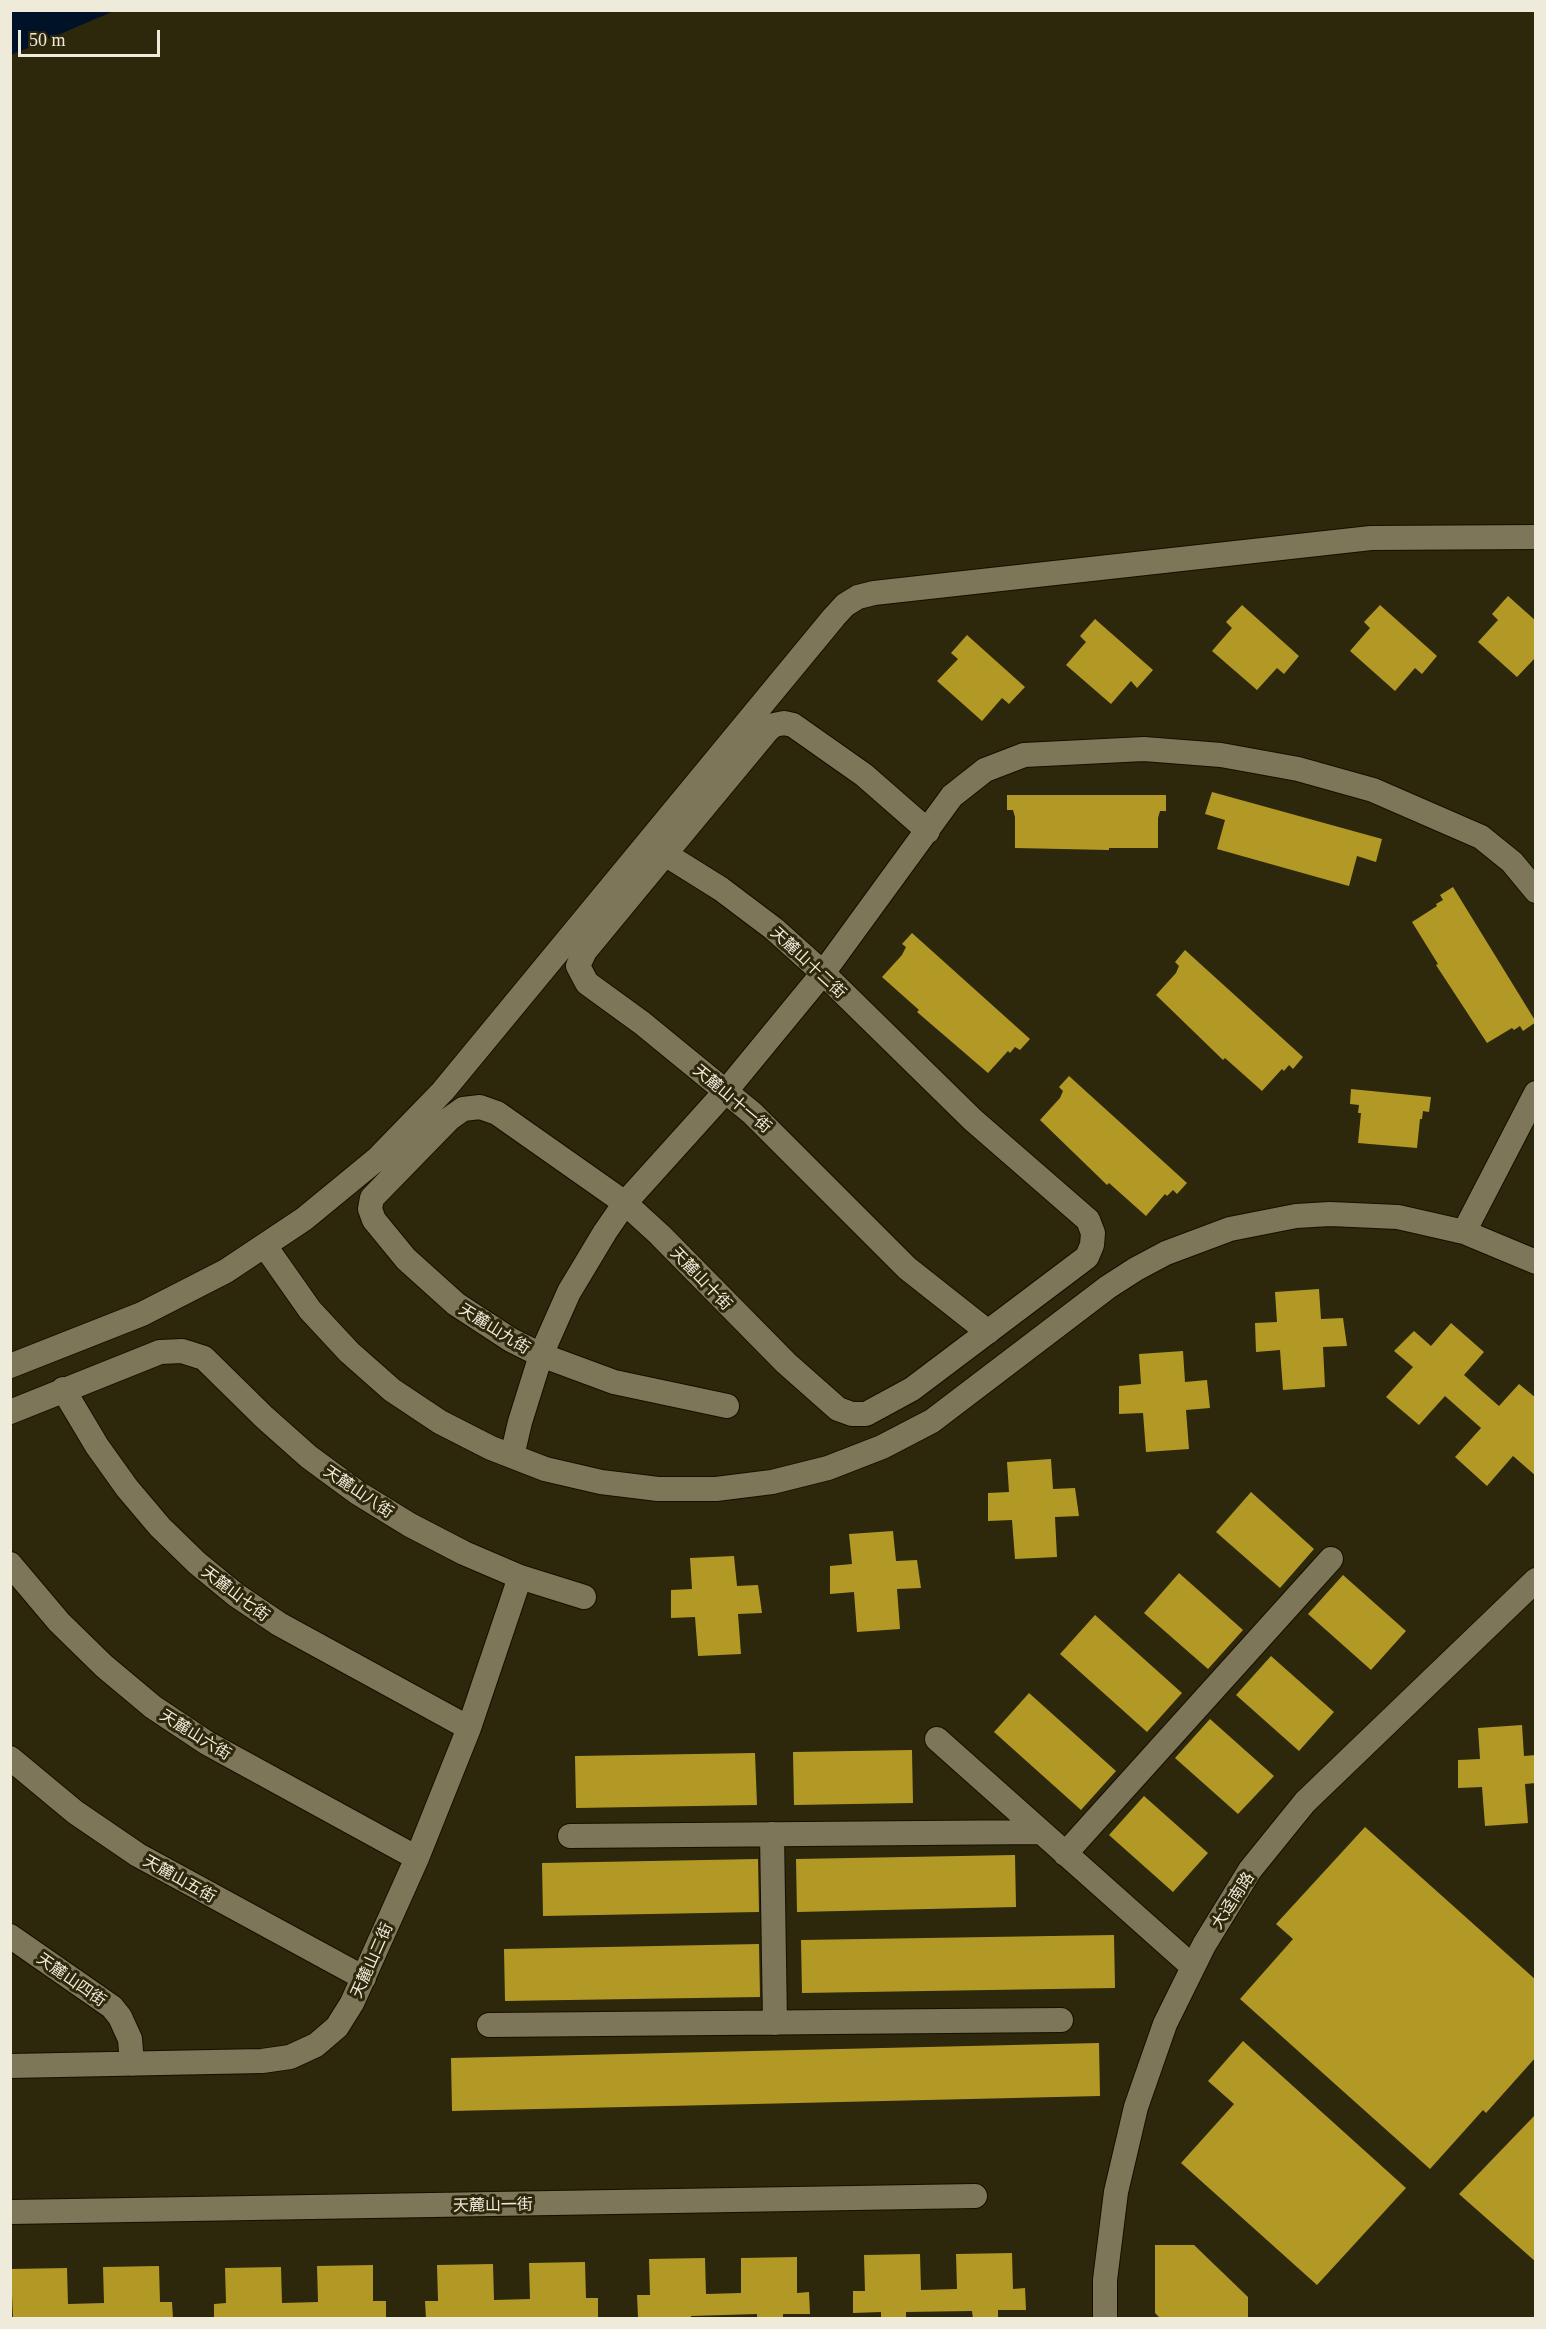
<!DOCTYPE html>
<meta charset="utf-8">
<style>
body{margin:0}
#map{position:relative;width:1546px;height:2329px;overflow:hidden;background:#2d270b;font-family:Georgia,serif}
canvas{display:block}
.frame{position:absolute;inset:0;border:12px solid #efebdb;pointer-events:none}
.scale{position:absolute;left:18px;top:30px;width:142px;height:27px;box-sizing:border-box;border:3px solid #efebdb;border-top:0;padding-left:8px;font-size:18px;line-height:21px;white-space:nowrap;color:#efebdb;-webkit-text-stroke:4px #2d270b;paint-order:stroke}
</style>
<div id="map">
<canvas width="1546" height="2329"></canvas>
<div class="frame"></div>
<div class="scale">50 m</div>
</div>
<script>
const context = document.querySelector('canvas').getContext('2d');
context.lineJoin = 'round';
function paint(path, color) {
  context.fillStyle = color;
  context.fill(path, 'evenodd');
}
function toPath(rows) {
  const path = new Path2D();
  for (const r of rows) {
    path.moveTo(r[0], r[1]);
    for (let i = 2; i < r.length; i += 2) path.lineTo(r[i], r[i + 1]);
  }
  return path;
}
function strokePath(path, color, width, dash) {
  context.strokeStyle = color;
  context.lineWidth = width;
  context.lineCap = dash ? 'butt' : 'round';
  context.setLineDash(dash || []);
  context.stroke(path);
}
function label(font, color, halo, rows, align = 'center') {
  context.font = font + ' Georgia,"Noto Sans SC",serif';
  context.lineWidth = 6;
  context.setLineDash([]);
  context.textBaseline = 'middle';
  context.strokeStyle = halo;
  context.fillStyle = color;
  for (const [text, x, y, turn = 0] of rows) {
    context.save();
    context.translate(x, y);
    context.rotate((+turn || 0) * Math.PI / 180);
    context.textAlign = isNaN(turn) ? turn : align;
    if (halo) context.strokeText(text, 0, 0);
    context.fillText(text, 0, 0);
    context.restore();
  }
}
paint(toPath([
 [11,10,114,10,114,11,11,55]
]), '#001227');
paint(toPath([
 [1508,596,1536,621,1536,657,1517,677,1478,642,1498,620,1492,614],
 [1242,605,1299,656,1284,674,1277,668,1257,690,1212,651,1232,628,1226,622],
 [1380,605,1437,656,1422,674,1415,668,1395,691,1350,651,1370,628,1364,622],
 [1095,619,1153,670,1137,688,1131,681,1111,704,1066,665,1086,642,1080,636],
 [967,635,1025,687,1009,704,1002,698,982,721,937,681,958,659,951,653],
 [1212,792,1382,839,1376,862,1357,856,1349,886,1217,849,1225,820,1205,814],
 [1007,795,1166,795,1166,811,1160,811,1158,818,1158,848,1109,848,1109,850,1015,848,1015,817,1013,810,1007,810],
 [1453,887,1536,1022,1523,1031,1520,1026,1514,1030,1512,1028,1487,1043,1436,965,1438,964,1412,922,1437,906,1436,904,1443,900,1440,895],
 [912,933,1030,1039,1020,1050,1015,1047,1010,1053,1008,1051,988,1073,917,1012,919,1010,882,977,902,955,906,947,902,944],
 [1185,950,1303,1057,1293,1069,1289,1065,1284,1071,1282,1069,1262,1091,1225,1058,1223,1060,1156,995,1176,973,1179,966,1175,962],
 [1069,1076,1187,1183,1177,1194,1173,1190,1167,1196,1165,1194,1146,1216,1109,1183,1107,1185,1040,1120,1060,1098,1063,1091,1059,1087],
 [1351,1089,1431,1097,1429,1112,1423,1111,1422,1119,1420,1119,1417,1148,1358,1143,1361,1113,1358,1113,1359,1105,1350,1104],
 [1319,1289,1321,1319,1343,1318,1347,1346,1323,1347,1325,1387,1283,1390,1280,1350,1256,1352,1255,1323,1277,1322,1275,1292],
 [1451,1323,1484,1352,1464,1375,1483,1392,1499,1406,1519,1384,1536,1398,1536,1476,1513,1456,1487,1486,1455,1457,1481,1428,1445,1396,1419,1425,1386,1397,1413,1367,1394,1351,1414,1331,1431,1346],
 [1183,1351,1185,1382,1207,1380,1210,1408,1186,1410,1189,1449,1146,1452,1143,1413,1119,1414,1119,1386,1141,1384,1139,1354],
 [1051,1459,1053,1489,1075,1488,1079,1516,1055,1517,1057,1557,1015,1559,1012,1520,988,1521,988,1493,1009,1492,1007,1462],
 [1251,1492,1314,1549,1280,1588,1216,1532],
 [893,1531,896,1561,917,1560,921,1588,897,1589,900,1629,857,1632,854,1592,830,1594,830,1566,852,1564,849,1534],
 [734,1556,737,1586,758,1585,762,1613,738,1614,741,1654,698,1656,695,1617,671,1618,671,1590,692,1589,690,1558],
 [1179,1573,1243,1630,1208,1669,1144,1613],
 [1343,1575,1406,1631,1371,1670,1308,1614],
 [1095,1615,1182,1693,1147,1732,1060,1654],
 [1271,1656,1334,1712,1299,1751,1236,1695],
 [1029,1693,1116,1771,1081,1810,994,1732],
 [1210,1719,1274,1776,1238,1814,1175,1758],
 [1522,1725,1524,1756,1536,1755,1536,1783,1525,1784,1528,1823,1485,1826,1482,1787,1458,1788,1458,1760,1480,1759,1478,1728],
 [912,1750,913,1803,794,1805,793,1752],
 [755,1753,757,1805,576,1808,575,1756],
 [1144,1796,1208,1853,1173,1892,1109,1835],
 [1365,1827,1536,1980,1536,2057,1486,2113,1483,2110,1430,2169,1240,1999,1293,1939,1276,1924],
 [1015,1855,1016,1907,797,1912,796,1859],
 [758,1859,759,1912,543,1916,542,1863],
 [1114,1935,1115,1988,802,1993,801,1940],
 [759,1944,760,1997,505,2001,504,1949],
 [1243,2041,1406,2188,1317,2285,1181,2163,1234,2104,1208,2081],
 [1099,2043,1100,2096,452,2111,451,2058],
 [1536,2114,1536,2262,1459,2194],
 [1155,2245,1194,2245,1248,2297,1248,2319,1161,2319,1155,2313],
 [1012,2253,1013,2289,1025,2288,1026,2310,998,2310,998,2319,973,2319,972,2311,906,2312,906,2319,881,2319,881,2312,853,2313,853,2291,865,2291,864,2255,920,2254,921,2290,957,2289,956,2254],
 [797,2257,797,2293,809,2292,810,2314,783,2314,783,2319,757,2319,757,2314,691,2316,691,2319,638,2317,637,2295,650,2295,649,2259,705,2258,706,2294,741,2293,741,2258],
 [585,2262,586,2298,598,2298,598,2319,426,2319,425,2301,438,2301,437,2265,493,2264,494,2300,530,2299,529,2263],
 [373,2265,373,2301,386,2301,386,2319,214,2319,214,2304,226,2303,225,2268,281,2267,282,2303,318,2302,317,2266],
 [159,2266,160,2302,172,2302,173,2319,13,2319,11,2269,67,2268,68,2304,104,2303,103,2267]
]), '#b29926');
const minor = toPath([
 [665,854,585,951,578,966,587,983,642,1023,752,1113,907,1268,988,1332],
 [1464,1232,1536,1093],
 [265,1246,310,1310,349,1352,392,1390,440,1422,491,1448,545,1469,601,1482,658,1489,716,1489,772,1482,828,1468,882,1447,932,1421,1108,1287,1136,1269,1166,1253,1230,1229,1296,1216,1330,1214,1398,1217,1464,1232,1536,1262],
 [10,1366,142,1314,226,1271,304,1219,377,1159,443,1091,834,617,845,605,858,597,874,593,1371,538,1536,537],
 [63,1389,97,1446,127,1488,160,1527,197,1563,236,1595,279,1624,469,1728],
 [727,1406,614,1382,541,1355,511,1340,456,1304,406,1259,374,1220,370,1209,372,1198,449,1119,463,1109,480,1107,497,1113,625,1203,660,1235,786,1363,838,1409,852,1414,866,1414,912,1389,1087,1257,1092,1245,1093,1233,1088,1220,973,1120,823,973,774,929,721,889,665,854,767,731,774,725,784,723,793,725,864,775,928,831],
 [10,1412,160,1352,182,1351,204,1358,264,1417,309,1457,358,1493,410,1525,464,1553,520,1577,584,1597],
 [512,1456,520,1422,541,1355,569,1292,605,1232,625,1203,726,1091,823,973,952,796,985,770,1024,755,1144,749,1221,755,1298,769,1373,790,1481,837,1512,862,1536,891],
 [10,1564,59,1622,104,1666,153,1707,207,1743,417,1858],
 [937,1739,1193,1967],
 [10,1758,75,1812,138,1855,364,1978],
 [772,1834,775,2023],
 [570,1836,1040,1832],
 [1065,1854,1331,1559],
 [10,1936,112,2007,120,2017,130,2039,132,2064],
 [489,2025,1061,2020],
 [10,2066,262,2061,290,2057,316,2045,337,2027,352,2003,417,1858,469,1728,520,1577],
 [10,2212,975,2196],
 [1105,2318,1105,2280,1116,2192,1136,2107,1165,2024,1204,1945,1250,1870,1305,1802,1536,1580]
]);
strokePath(minor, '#160f00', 26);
strokePath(minor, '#7d7658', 24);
label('16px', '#efebdb', '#2d270b', [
 ["天麓山十二街",809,962,43],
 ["天麓山十一街",733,1098,40],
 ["天麓山十街",702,1278,46],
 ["天麓山九街",495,1328,32],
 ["天麓山八街",359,1491,34],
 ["天麓山七街",236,1593,37],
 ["天麓山六街",196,1734,32],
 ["天麓山五街",180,1878,29],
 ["大迳南路",1232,1900,-57],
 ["天麓山二街",371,1960,-66],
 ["天麓山四街",72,1979,35],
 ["天麓山一街",493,2204,-1]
]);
</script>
